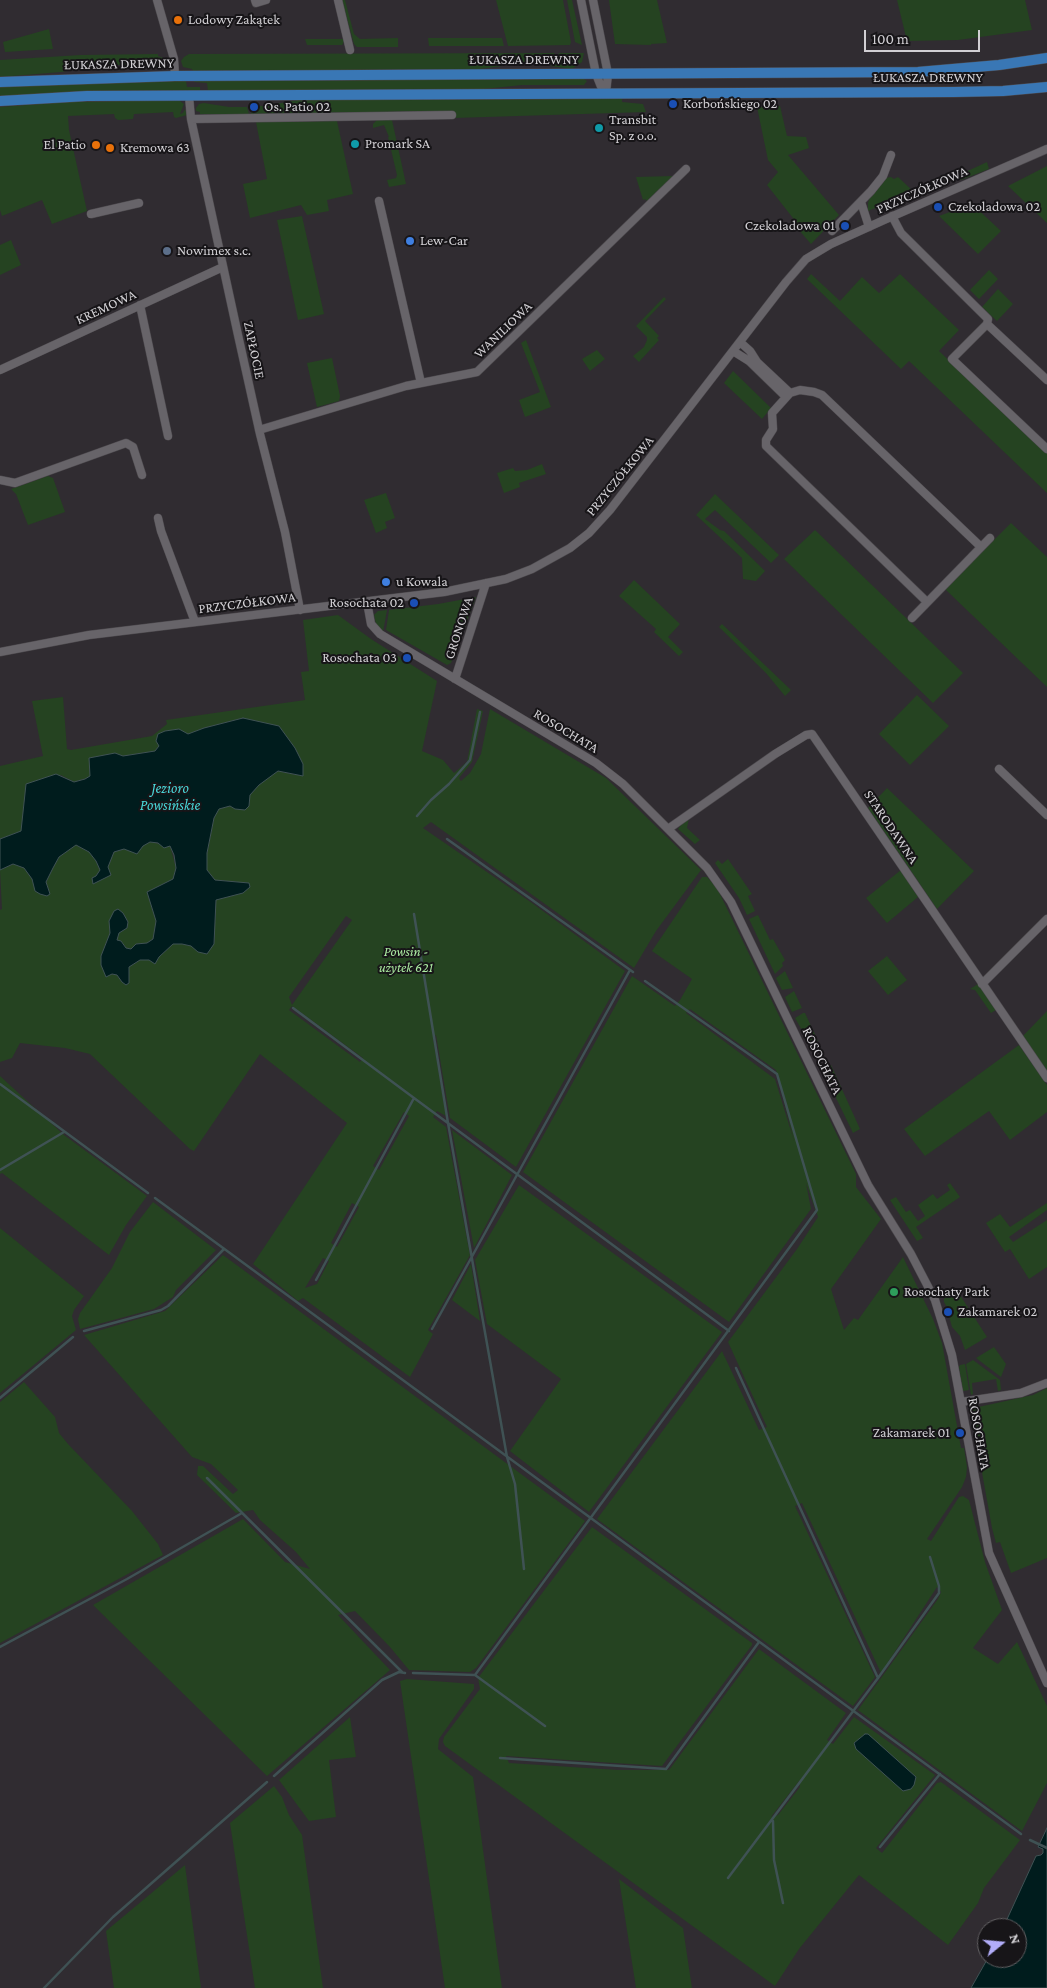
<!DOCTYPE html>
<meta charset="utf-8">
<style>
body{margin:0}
#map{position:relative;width:1047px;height:1988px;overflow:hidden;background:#302c31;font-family:"Crimson Pro",serif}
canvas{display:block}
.north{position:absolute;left:977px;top:1918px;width:50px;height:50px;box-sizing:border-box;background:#171518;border:1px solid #626063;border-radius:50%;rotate:73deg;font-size:14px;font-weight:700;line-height:20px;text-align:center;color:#d2d0d4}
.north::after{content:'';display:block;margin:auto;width:18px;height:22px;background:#b2adf9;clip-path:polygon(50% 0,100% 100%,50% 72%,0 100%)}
.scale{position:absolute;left:864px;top:30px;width:116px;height:22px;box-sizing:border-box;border:2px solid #d2d0d4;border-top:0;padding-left:6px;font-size:15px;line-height:18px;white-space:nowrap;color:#d2d0d4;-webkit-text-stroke:4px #171518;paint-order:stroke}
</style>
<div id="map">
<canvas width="1047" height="1988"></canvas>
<div class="north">N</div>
<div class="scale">100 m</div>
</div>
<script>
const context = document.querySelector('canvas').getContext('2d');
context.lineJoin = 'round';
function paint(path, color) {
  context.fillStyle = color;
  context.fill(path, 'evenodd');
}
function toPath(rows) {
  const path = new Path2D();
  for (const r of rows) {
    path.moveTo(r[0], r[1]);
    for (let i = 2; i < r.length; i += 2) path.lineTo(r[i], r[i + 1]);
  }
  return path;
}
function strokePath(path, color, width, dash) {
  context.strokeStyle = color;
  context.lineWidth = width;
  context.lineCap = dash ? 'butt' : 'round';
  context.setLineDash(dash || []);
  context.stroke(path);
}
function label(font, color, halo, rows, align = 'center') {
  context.font = font + ' "Crimson Pro",serif';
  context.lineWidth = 4;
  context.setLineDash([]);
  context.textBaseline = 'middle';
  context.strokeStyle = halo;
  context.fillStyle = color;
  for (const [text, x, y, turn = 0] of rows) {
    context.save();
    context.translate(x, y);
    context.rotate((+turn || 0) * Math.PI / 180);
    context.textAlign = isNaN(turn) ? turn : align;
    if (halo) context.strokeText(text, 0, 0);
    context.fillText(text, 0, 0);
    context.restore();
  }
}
paint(toPath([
 [342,0,345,0,354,34,360,39,398,38,398,47,357,47,354,44],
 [496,0,563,0,571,42,570,45,508,46],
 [567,0,572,0,582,45,575,42],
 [609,0,657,0,667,43,651,44,651,45,615,44],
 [897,0,1025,0,1032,30,958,40,907,41],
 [49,29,53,49,5,52,3,42],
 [428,38,502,38,504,46,429,46],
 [305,39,343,39,344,42,342,45,307,45],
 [555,53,546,62,503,62,502,66,480,69,193,71,192,69,183,67,181,61,184,57,189,54],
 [559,53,584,53,582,62,572,69,551,66],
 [158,54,158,56,166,59,167,64,164,68,105,64,105,65,86,66,86,68,61,72,0,77,0,60,81,55],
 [584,79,587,81,584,85,522,85,484,89,208,91,207,83,194,82,194,81],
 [105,81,186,81,187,87,200,87,200,91,0,97,0,87],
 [622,99,622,102,643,104,646,112,454,118,453,111,251,114,251,108,257,109,257,106,276,106,276,104,297,100],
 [125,101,180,101,184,104,180,114,183,113,185,109,187,115,176,118,174,117,173,112,134,114,133,119,118,120,115,118,114,114,68,116,69,130,87,211,52,224,42,200,2,216,0,210,0,107,67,102],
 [204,103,229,107,247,107,249,114,200,114,200,112,196,111,196,108,199,104],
 [780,106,787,136,806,137,809,148,788,155,839,215,811,244,798,229,800,227,767,185,778,172,768,160,757,107],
 [392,120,406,184,389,187,387,180,396,178,397,175,388,137,389,137,384,125,373,128,373,124,377,120],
 [337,121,353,194,327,200,329,211,307,215,301,205,250,218,243,184,267,179,256,122],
 [987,162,989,169,961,180,959,175],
 [1047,166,1047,223,1008,186],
 [673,176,647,201,645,199,643,200,636,177],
 [891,177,894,179,898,177,914,192,868,211,868,203,870,197,885,178],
 [972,204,1001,231,978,254,939,216],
 [302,216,324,314,298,320,277,220],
 [11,240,21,265,0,275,0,245],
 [989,270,998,279,979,299,970,290],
 [811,274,840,301,862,277,879,293,900,274,959,330,939,351,1047,453,1047,493,909,361,901,369,807,279],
 [998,289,1013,304,997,321,982,307],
 [664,297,666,299,645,321,659,336,657,338,659,340,639,362,633,356,644,347,647,340,647,337,636,326],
 [526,340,551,407,525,417,519,400,540,392,521,343],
 [597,350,605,359,590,371,582,359],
 [332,358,340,396,339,401,317,407,307,363],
 [733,371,771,408,762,419,724,383],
 [542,464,546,474,519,483,520,487,504,493,497,473,513,468,515,471,527,470],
 [48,476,53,478,65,512,28,525,16,494,11,489],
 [386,493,395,518,385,522,387,528,376,533,364,500],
 [715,494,779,555,771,563,715,510,705,519,720,530,724,531,765,571,756,581,743,579,742,558,696,515],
 [1011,523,1047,557,1047,687,945,589],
 [815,530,963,673,933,703,784,559],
 [634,580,680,624,668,637,683,652,679,656,654,632,656,629,619,596],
 [476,597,451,663,447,665,386,630,389,610,438,604],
 [387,610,383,632,376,624,374,615,378,611],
 [338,615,371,639,437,681,422,751,443,760,454,773,467,762,477,709,483,711,472,762,459,778,461,781,470,773,481,754,490,709,606,778,701,870,656,931,634,968,431,822,423,828,532,903,625,971,516,1167,450,1118,436,1035,433,1038,446,1116,437,1111,433,1117,446,1127,470,1255,428,1330,433,1334,410,1377,303,1298,298,1301,253,1264,347,1123,260,1054,194,1151,190,1149,90,1054,65,1048,20,1043,12,1058,0,1062,0,910,2,909,0,870,14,864,24,868,32,879,36,891,50,894,46,882,53,868,59,857,76,845,89,852,96,861,100,870,92,882,108,867,114,852,125,849,142,846,150,842,170,846,176,868,173,879,147,892,156,921,153,939,147,943,136,944,131,949,126,948,121,941,117,940,119,933,127,928,128,922,123,913,118,909,109,921,110,933,101,956,112,974,117,975,122,982,129,983,129,967,140,960,149,960,159,957,173,944,182,944,192,946,198,952,214,944,216,900,243,893,248,883,215,880,207,870,207,853,214,818,218,809,230,806,235,809,249,806,250,795,259,784,278,771,296,775,243,718,204,728,159,746,155,751,123,756,115,754,89,758,90,777,74,782,61,775,21,831,0,839,0,766,43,756,32,701,63,697,67,749,71,750,152,736,167,724,166,720,305,700,301,672,309,671,303,620],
 [346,916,352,920,292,1005,289,997],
 [292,1006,363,1058,360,1062,289,1010],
 [404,1112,409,1116,379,1170,373,1166],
 [352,1203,359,1207,337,1247,331,1243],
 [323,1258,329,1261,317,1284,305,1288],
 [722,624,791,690,785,696,766,673,719,627],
 [917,695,949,726,910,765,879,734],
 [887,788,974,871,937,909,868,808],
 [689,818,687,828,700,840,695,844,678,829,685,820],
 [728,859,752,894,748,896,755,911,747,915,739,898,715,863,718,860,722,864],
 [901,870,918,897,887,923,866,898],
 [702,877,707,877,717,888,856,1174,856,1187,881,1219,831,1289,844,1330,854,1318,858,1320,903,1257,933,1319,942,1343,961,1448,964,1448,967,1467,966,1477,962,1487,927,1539,931,1541,959,1497,963,1496,969,1500,985,1562,1002,1610,973,1648,998,1664,1017,1642,1047,1706,1047,1783,1022,1831,858,1710,938,1599,941,1592,937,1587,881,1673,802,1503,795,1506,875,1677,853,1706,597,1519,722,1351,759,1430,767,1427,728,1342,797,1249,818,1217,806,1183,811,1209,729,1322,523,1172,632,976,675,1006,680,1000,692,979,652,951],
 [690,1009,776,1070,794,1141,775,1079,686,1013],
 [758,915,770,940,773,939,785,960,782,963,783,966,775,974,749,919],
 [887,956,907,980,888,995,868,971],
 [785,971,793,988,782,990,776,978],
 [978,984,996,1010,991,1013,975,990,970,989],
 [794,991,802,1008,792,1012,785,997],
 [1047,1011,1047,1073,1022,1037],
 [803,1013,805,1013,818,1041,811,1046,795,1018],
 [1019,1045,1047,1085,1047,1112,1010,1140,989,1111,925,1156,904,1129],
 [831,1065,860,1129,853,1133,823,1071],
 [0,1076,64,1135,147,1196,126,1225,109,1255,2,1173,0,1174],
 [452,1130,512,1175,474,1248],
 [950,1183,960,1197,916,1227,923,1238,917,1241,890,1200,896,1197,906,1212,910,1210,918,1221,925,1216,918,1205,933,1194,937,1199,950,1190,947,1185],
 [519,1185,722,1332,589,1512,510,1451,561,1379,487,1324,475,1260],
 [153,1202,216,1250,176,1290,173,1297,154,1309,80,1329,78,1319,80,1313,112,1268,130,1232],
 [1047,1203,1047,1210,1009,1237,1013,1242,1047,1220,1047,1267,1029,1279,1010,1249,1005,1252,986,1223,1000,1214,1010,1227],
 [0,1228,84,1296,74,1310,72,1316,76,1330,0,1393],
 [223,1255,585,1521,476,1668,470,1672,409,1670,390,1647,355,1611,338,1615,390,1670,267,1776,93,1605,243,1519,285,1562,310,1569,296,1552,260,1520,253,1510,236,1513,197,1475,198,1466,203,1466,233,1494,238,1490,211,1464,192,1457,84,1335,165,1311],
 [471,1264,480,1321,452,1300],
 [954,1292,958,1292,987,1337,965,1350,960,1336,952,1327,949,1316,951,1315,944,1302,944,1299],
 [994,1347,1006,1364,1001,1377,976,1358],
 [973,1360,1000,1380,1001,1390,998,1391,996,1379,972,1383,973,1394,971,1395,966,1364],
 [965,1364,969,1390,963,1391,959,1367,960,1365],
 [24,1382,55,1417,59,1433,68,1444,132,1511,158,1544,163,1555,0,1643,0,1402],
 [1047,1388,1047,1558,1011,1573,1000,1542,996,1543,992,1528,971,1411,974,1408,1033,1395],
 [592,1527,752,1643,752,1645,662,1766,506,1756,509,1763,618,1770,669,1770,759,1649,846,1713,827,1740,833,1744,854,1717,935,1775,876,1848,882,1853,937,1783,941,1782,1020,1840,984,1888,978,1903,948,1945,859,1875,799,1949,775,1986,445,1746,443,1742,444,1737,480,1689,478,1678],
 [799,1781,800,1787,778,1815,771,1817],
 [407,1679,474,1684,474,1689,439,1739,438,1749,473,1777,502,1988,445,1988,400,1681],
 [350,1717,356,1757,329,1760,336,1817,309,1821,279,1780],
 [274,1786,282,1797,289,1815,302,1835,323,1988,255,1988,230,1823],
 [185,1865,201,1988,114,1988,106,1931],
 [619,1879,683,1928,692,1988,636,1988]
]), '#254321');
const water = toPath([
 [243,718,279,726,295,748,303,764,303,776,278,771,259,785,250,795,249,806,245,810,235,809,230,806,219,809,214,818,207,853,207,870,215,880,249,883,250,887,243,893,216,900,214,944,207,954,198,952,191,946,182,944,173,944,159,957,155,964,149,960,140,960,129,967,129,983,126,985,122,982,117,975,112,974,106,977,101,965,101,956,110,933,109,921,114,911,118,909,123,913,128,922,127,928,119,933,117,940,121,941,126,948,131,949,136,944,147,943,153,939,156,921,147,892,173,879,176,868,174,855,170,846,164,848,158,843,150,842,143,846,137,854,124,849,114,852,108,867,111,875,93,884,92,878,96,876,100,870,96,861,89,852,76,845,59,857,53,868,46,882,50,894,47,896,40,894,35,891,32,879,24,868,13,864,0,870,0,839,21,831,26,784,56,774,74,782,85,779,90,776,89,758,115,753,123,756,155,751,159,746,156,741,158,734,165,731,179,729,188,734,204,728,243,718],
 [865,1734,868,1734,916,1777,914,1785,911,1789,903,1791,856,1749,854,1743,865,1734],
 [1047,1828,1047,1988,971,1988,988,1958,1017,1958,1017,1928,1003,1928,1036,1856,1041,1855,1043,1853,1043,1849,1038,1847,1047,1828]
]);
paint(water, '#001c1d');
strokePath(water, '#3f5254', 1);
strokePath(toPath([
 [417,816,431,800,449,784,470,760,480,712],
 [447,839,633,972],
 [414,914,448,1123,507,1457,515,1484,524,1569],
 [293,1008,414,1098],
 [0,1084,148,1193],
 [0,1170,64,1132],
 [155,1198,1021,1834],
 [316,1280,414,1098,729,1331],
 [432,1329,630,970],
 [84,1331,161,1310,168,1306,224,1249],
 [0,1398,73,1337],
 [207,1478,402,1672],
 [0,1647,127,1579,242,1513],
 [413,1673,475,1675,545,1726],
 [475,1675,817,1210,777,1074,645,981],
 [878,1678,939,1593,939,1586,930,1557],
 [500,1758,666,1769,759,1642],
 [274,1776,382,1680,399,1672,405,1673],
 [773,1821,774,1860,783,1903],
 [1030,1840,1047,1848],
 [880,1847,940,1774],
 [728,1878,878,1678,736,1368],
 [44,1988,113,1917,267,1782]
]), '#3f5254', 2.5);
const minor = toPath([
 [157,0,174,59,175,76],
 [255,0,256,3,266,0],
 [338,0,350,50],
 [581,0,596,74,602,89,606,93],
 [593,0,608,74,606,93],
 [189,96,191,119,238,335,260,434,285,532,300,610],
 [191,119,452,115],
 [379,201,421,383],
 [861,202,869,227],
 [91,214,139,203],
 [892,216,901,233,988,319,987,324,952,359,1047,449],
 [832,231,871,191,883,176,891,155],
 [140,305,168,436],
 [987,324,1047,380],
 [740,342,750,351,757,362,790,393],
 [733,351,749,361,786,397],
 [0,370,223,267],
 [259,430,406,386,477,372,686,169],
 [0,480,15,483,126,443,133,447,142,475],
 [158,518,161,531,195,622],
 [367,602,371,624,380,634,596,763,623,784,707,868,731,902,868,1185,911,1254,935,1300,952,1355,989,1553,1047,1683],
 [927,602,766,446,766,440,773,429,772,413,790,393,800,390,814,392,822,395,981,547],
 [912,618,990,538],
 [0,652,89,635,444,592,506,579,532,569,570,548,589,533,610,510,786,282,806,259,831,244,884,220,1047,149],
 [455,679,486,583],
 [999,769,1047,815],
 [668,829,775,754,806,735,812,734,1047,1078],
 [982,984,1047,919],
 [961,1402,1021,1393,1047,1383]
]);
const major = toPath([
 [0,82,175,76,918,72,999,65,1047,58],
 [0,101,87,96,954,92,1003,91,1047,87]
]);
strokePath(minor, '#4c494d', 9);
strokePath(major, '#4c494d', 11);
strokePath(minor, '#676469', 8);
strokePath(major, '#3977b5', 10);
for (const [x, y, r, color] of [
 [178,20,5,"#e8710a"],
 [673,104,5,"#1a4fb4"],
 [254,107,5,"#1a4fb4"],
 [599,128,5,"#0f9aa8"],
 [355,144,5,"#0f9aa8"],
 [96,145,5,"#e8710a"],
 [110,148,5,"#e8710a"],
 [938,207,5,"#1a4fb4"],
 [845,226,5,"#1a4fb4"],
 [410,241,5,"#3f7fe0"],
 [167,251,5,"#5c6f8a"],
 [386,582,5,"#3f7fe0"],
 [414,603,5,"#1a4fb4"],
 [407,658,5,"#1a4fb4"],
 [894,1292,5,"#2e9e5b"],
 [948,1312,5,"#1a4fb4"],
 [960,1433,5,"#1a4fb4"]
]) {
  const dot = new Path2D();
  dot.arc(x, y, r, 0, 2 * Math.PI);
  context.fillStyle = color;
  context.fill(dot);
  strokePath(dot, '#171518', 2);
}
label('14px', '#d2d0d4', '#171518', [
 ["Lodowy Zakątek",188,20],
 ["Korbońskiego 02",683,104],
 ["Os. Patio 02",264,107],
 ["Transbit",609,120],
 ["Sp. z o.o.",609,136],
 ["Promark SA",365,144],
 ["El Patio",86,145,"right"],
 ["Kremowa 63",120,148],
 ["Czekoladowa 02",948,207],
 ["Czekoladowa 01",835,226,"right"],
 ["Lew-Car",420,241],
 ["Nowimex s.c.",177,251],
 ["u Kowala",396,582],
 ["Rosochata 02",404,603,"right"],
 ["Rosochata 03",397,658,"right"],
 ["Rosochaty Park",904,1292],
 ["Zakamarek 02",958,1312],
 ["Zakamarek 01",950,1433,"right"]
], 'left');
label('14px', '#d2d0d4', '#171518', [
 ["ŁUKASZA DREWNY",524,60],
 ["ŁUKASZA DREWNY",119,64,-1],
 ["ŁUKASZA DREWNY",928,78],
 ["PRZYCZÓŁKOWA",922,190,-24],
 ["KREMOWA",106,307,-25],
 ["WANILIOWA",503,330,-44],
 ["ZAPŁOCIE",254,350,78],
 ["PRZYCZÓŁKOWA",620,476,-51],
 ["PRZYCZÓŁKOWA",247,603,-7],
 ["GRONOWA",459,628,-72],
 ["ROSOCHATA",566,731,31],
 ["STARODAWNA",891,827,56],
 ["ROSOCHATA",822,1061,64],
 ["ROSOCHATA",979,1434,80]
]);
label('italic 14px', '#aceca2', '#171518', [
 ["Powsin -",406,952],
 ["użytek 621",406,968]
]);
label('italic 15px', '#49d7d9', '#171518', [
 ["Jezioro",170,788],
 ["Powsińskie",170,805]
]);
</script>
